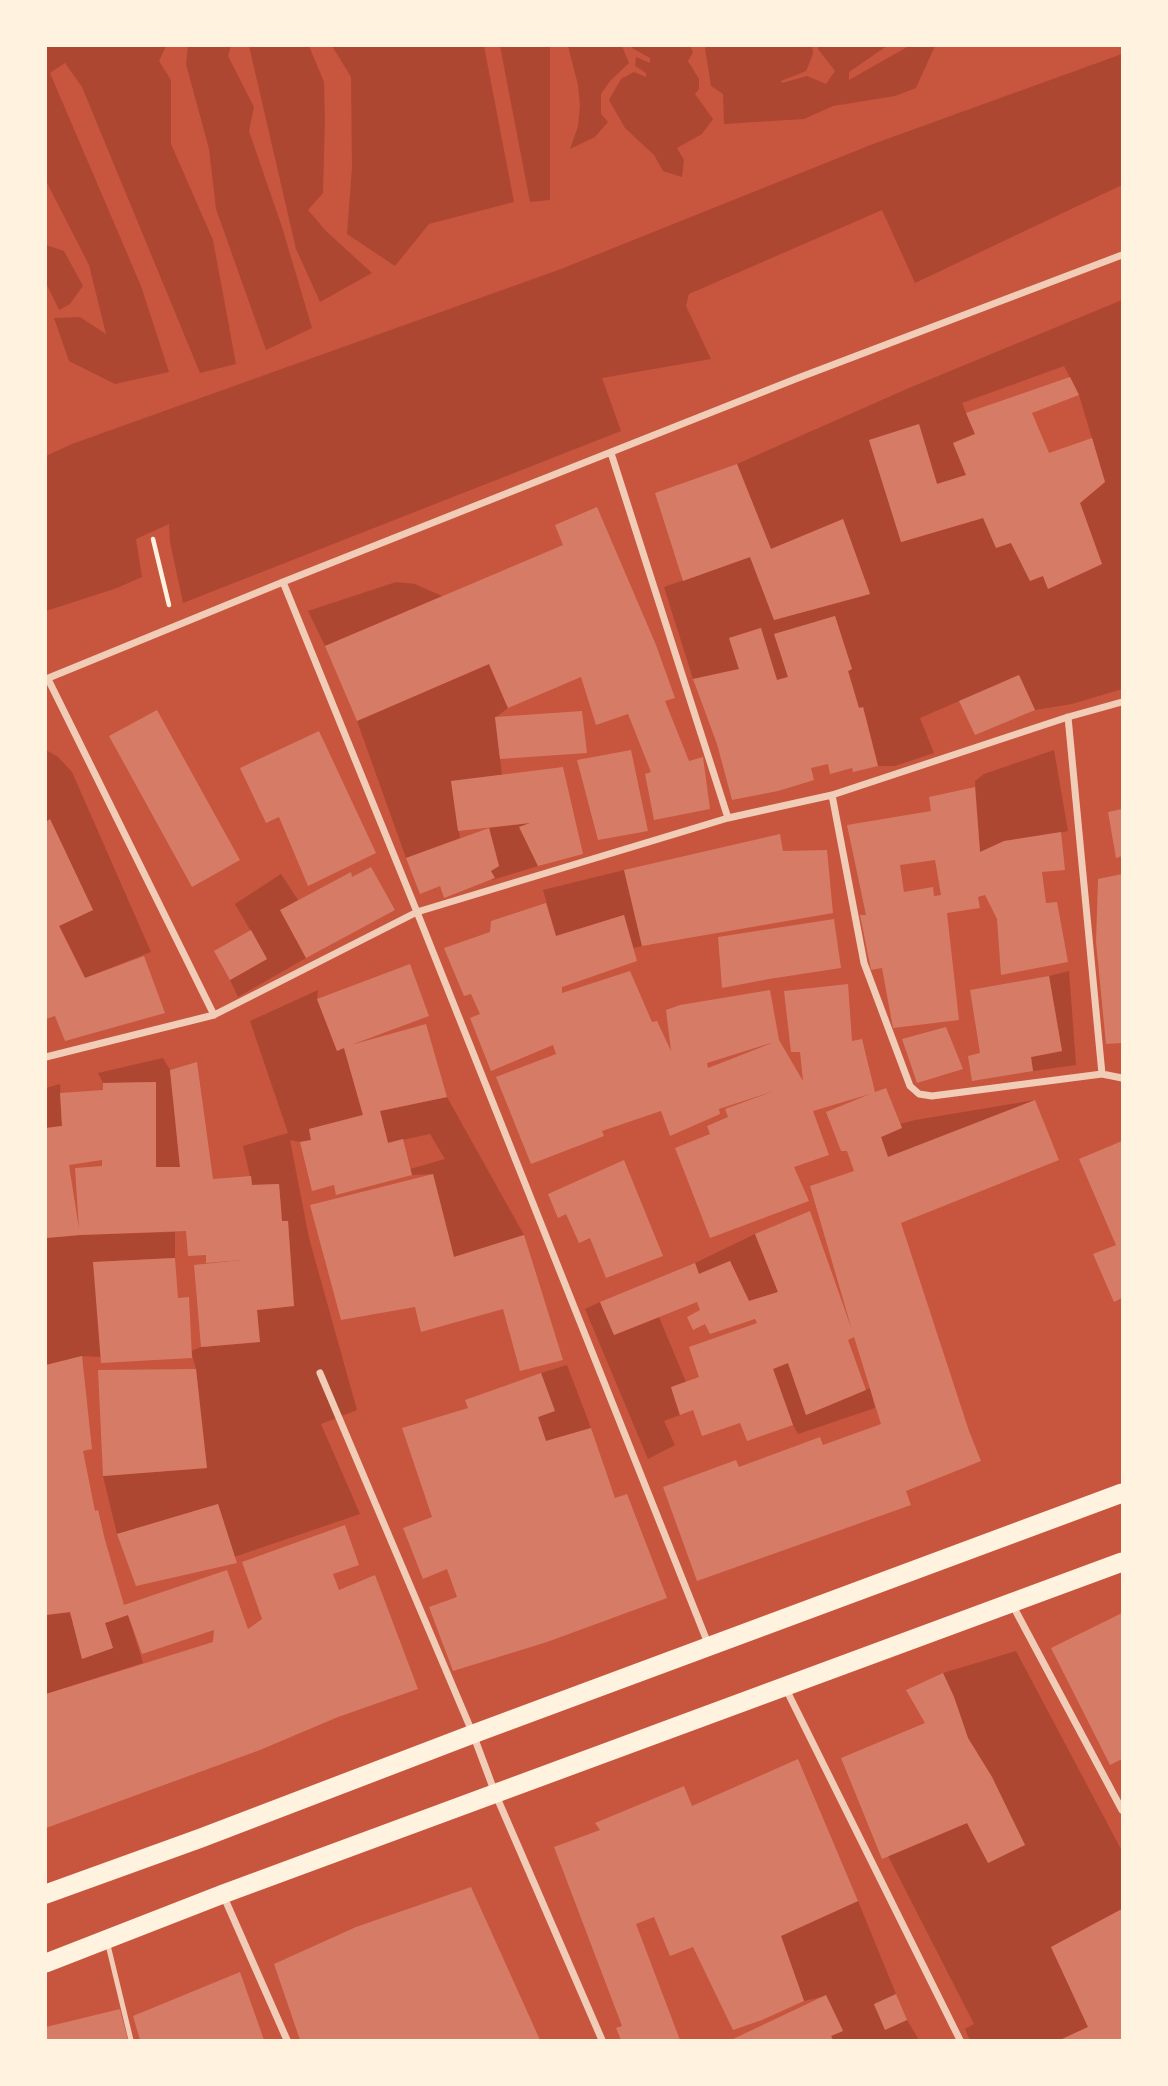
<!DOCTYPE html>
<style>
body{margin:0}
#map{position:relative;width:1168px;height:2086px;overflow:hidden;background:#c8553d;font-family:"DM Sans",sans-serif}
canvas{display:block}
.frame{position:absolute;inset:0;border:47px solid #fff3e0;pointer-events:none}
</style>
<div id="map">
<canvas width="1168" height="2086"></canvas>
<div class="frame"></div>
</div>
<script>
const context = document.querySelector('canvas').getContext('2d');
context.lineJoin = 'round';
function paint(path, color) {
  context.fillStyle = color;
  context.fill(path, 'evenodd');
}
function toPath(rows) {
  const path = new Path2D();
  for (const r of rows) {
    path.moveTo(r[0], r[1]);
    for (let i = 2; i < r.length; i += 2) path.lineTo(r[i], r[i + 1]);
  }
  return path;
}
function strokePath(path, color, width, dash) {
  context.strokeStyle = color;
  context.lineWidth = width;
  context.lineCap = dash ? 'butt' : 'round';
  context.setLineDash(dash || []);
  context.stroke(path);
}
paint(toPath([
 [46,46,166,46,159,61,171,80,171,144,213,240,236,364,200,373,82,87,65,63,50,73,141,286,169,372,115,384,69,361,54,318,80,317,106,334,89,265,46,181],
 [188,46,231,46,228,56,254,107,249,131,282,227,312,328,266,350,216,209,209,149,186,64],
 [249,46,309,46,324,82,325,118,323,193,308,210,326,231,372,273,320,302,296,249],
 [332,46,484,46,514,202,429,224,395,266,347,234,352,167,351,77],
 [500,46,550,46,550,200,530,202],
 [568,46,622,46,629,63,610,81,601,94,601,114,608,122,595,137,570,149,578,126,580,106,578,85],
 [632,46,690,46,693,52,688,61,699,79,699,89,695,94,713,119,702,134,677,148,684,160,682,177,663,171,654,155,625,128,609,100,621,79,634,72,646,77,646,73,635,66,636,57,650,63,650,58,632,48],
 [708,46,812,46,813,54,806,71,781,81,782,83,807,76,826,84,835,71,818,49,818,46,887,46,849,72,849,80,909,46,935,46,916,88,895,96,833,106,804,119,724,124,723,94,711,86,705,48],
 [1122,54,1122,185,915,283,882,210,689,294,686,306,711,359,602,378,621,431,183,603,170,542,169,524,136,539,142,577,117,588,46,611,46,456,72,444,561,269,873,144],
 [46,245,64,251,83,286,70,304,59,310,46,283],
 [1122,300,1122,689,1072,704,1035,710,1019,675,920,718,934,753,895,766,878,766,863,707,859,708,848,671,852,669,835,616,775,634,788,677,777,680,760,628,729,638,739,669,693,679,664,587,750,557,774,620,870,594,843,519,771,549,737,464,909,388],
 [1064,366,1079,395,1105,482,1080,503,1102,564,1048,589,1043,576,1030,580,1011,543,983,518,902,542,869,440,919,425,937,484,966,475,953,443,975,434,962,403],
 [396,582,415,584,442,596,325,646,308,611],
 [489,664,508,708,495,718,502,775,451,781,460,838,406,858,357,721],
 [46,750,58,757,72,772,151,952,85,978,59,926,93,910,50,820,46,822],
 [1054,750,1068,831,980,852,975,781,984,774],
 [530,823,520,827,538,866,492,880,491,871,499,866,489,828],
 [624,870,642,946,633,948,624,915,556,936,543,890],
 [281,874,298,900,281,910,306,958,238,997,230,980,267,959,235,904],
 [1069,971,1076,1065,1033,1071,1031,1057,1062,1051,1049,976],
 [318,990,317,999,337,1050,344,1048,363,1115,309,1129,311,1140,300,1142,290,1140,309,1238,357,1410,321,1424,360,1514,234,1557,218,1504,117,1534,103,1476,206,1468,196,1369,191,1351,201,1347,259,1342,257,1310,294,1306,288,1221,282,1221,279,1184,252,1185,243,1146,288,1133,250,1021],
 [163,1058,170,1070,180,1167,156,1167,156,1082,103,1083,98,1073],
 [60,1084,62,1126,46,1128,46,1088],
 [447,1097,524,1235,454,1257,433,1174,412,1175,410,1169,445,1159,430,1134,388,1143,380,1111],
 [1035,1100,888,1157,881,1137,901,1128,900,1124,915,1120],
 [175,1232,175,1258,94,1262,101,1357,82,1356,46,1365,46,1238,80,1235],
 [755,1234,778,1292,749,1301,730,1261,699,1274,695,1263],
 [600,1302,614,1335,659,1317,686,1382,671,1388,680,1415,664,1421,675,1445,648,1459,585,1309],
 [788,1363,806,1415,870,1388,875,1408,798,1434,793,1425,773,1369],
 [567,1365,591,1428,546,1441,538,1417,554,1411,541,1373],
 [70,1612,83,1658,113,1648,105,1623,128,1615,143,1663,46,1694,46,1615],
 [1016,1651,1122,1851,1122,1909,1051,1947,1088,2027,1060,2040,970,2040,965,2029,974,2024,888,1856,967,1823,988,1862,1024,1845,992,1777,968,1738,954,1697,943,1673],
 [858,1901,896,1994,874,2005,885,2029,907,2020,919,2040,833,2040,831,2036,843,2030,826,1996,804,2001,781,1936]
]), '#ae4732');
paint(toPath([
 [1070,377,1079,395,1032,413,1049,453,1092,438,1105,482,1080,503,1102,564,1048,589,1043,576,1030,581,1011,543,996,548,983,518,901,542,869,440,919,424,937,484,966,475,953,443,975,434,966,413],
 [737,464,771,549,843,519,870,594,774,620,750,557,683,581,655,493],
 [597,507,656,645,675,698,665,701,689,761,703,757,710,809,654,820,645,774,651,772,628,714,596,725,581,677,508,708,489,664,357,721,325,646,563,545,555,525],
 [835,616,852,669,848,671,859,708,863,707,878,766,853,772,852,768,830,774,828,764,811,768,814,780,778,791,732,800,717,744,693,679,739,669,729,638,761,628,777,680,788,677,774,634],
 [1019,675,1035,710,975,735,959,701],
 [157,710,240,860,192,887,109,736],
 [582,711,587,753,500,759,495,717],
 [319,731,376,853,308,886,279,817,266,823,240,768],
 [631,750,648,831,598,840,577,760],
 [563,767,583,854,538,866,519,827,530,823,458,831,451,781],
 [975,787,980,852,1004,841,1061,832,1065,870,1042,872,1046,903,1057,902,1068,962,1001,975,997,919,985,895,978,897,980,908,947,913,959,1020,893,1028,882,968,871,970,860,915,866,915,847,825,931,811,929,797],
 [935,860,941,895,934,896,933,887,904,892,900,865],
 [1122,809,1122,856,1116,858,1108,812],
 [50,819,93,910,59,926,85,978,144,956,165,1013,65,1041,55,1016,46,1019,46,822],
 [489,828,499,866,491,871,495,878,444,898,440,886,420,894,406,858],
 [780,834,783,851,827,850,833,913,642,946,624,870],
 [371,867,395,910,306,958,280,910,351,872,352,877],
 [1122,874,1122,1043,1106,1044,1096,942,1098,879],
 [546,903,556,936,624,915,637,961,562,987,562,993,630,971,652,1022,657,1021,671,1051,666,1010,680,1005,770,990,779,1040,803,1081,800,1052,791,1052,784,991,848,984,852,1041,862,1039,875,1092,886,1088,902,1128,881,1137,888,1157,1035,1100,1059,1160,901,1223,969,1431,981,1461,906,1491,911,1505,697,1581,663,1487,736,1460,739,1467,820,1437,823,1445,881,1424,854,1337,848,1340,866,1390,806,1415,788,1363,773,1369,793,1425,747,1441,740,1423,702,1436,693,1410,680,1415,671,1387,699,1377,689,1347,757,1323,755,1319,710,1334,705,1324,693,1330,687,1317,700,1310,697,1302,614,1335,600,1302,695,1263,699,1274,730,1261,749,1301,778,1292,755,1234,810,1211,852,1330,810,1186,854,1171,847,1151,841,1151,826,1112,870,1094,813,1111,829,1155,794,1167,809,1201,710,1238,675,1148,710,1134,707,1126,728,1117,725,1109,774,1091,719,1109,720,1114,670,1136,661,1111,602,1131,604,1136,531,1164,496,1077,556,1054,553,1045,491,1071,470,1018,480,1014,471,994,464,996,444,948,490,932,491,921],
 [771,1043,772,1043,708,1068,707,1063],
 [834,919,841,968,769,979,722,988,718,937],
 [251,930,267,959,230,980,214,951],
 [410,964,429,1016,351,1045,426,1024,447,1097,380,1111,388,1143,403,1139,412,1175,336,1195,334,1185,312,1191,300,1142,311,1140,309,1129,363,1115,344,1048,337,1051,317,999],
 [1049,976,1062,1051,1031,1057,1033,1071,972,1081,968,1056,980,1053,970,990],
 [946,1027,963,1069,917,1083,902,1039],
 [197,1062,213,1179,251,1176,252,1185,279,1184,282,1221,288,1221,294,1306,257,1310,260,1342,201,1347,194,1265,242,1260,206,1263,206,1255,188,1256,186,1231,80,1235,46,1238,46,1128,62,1126,60,1093,103,1090,103,1083,156,1082,156,1167,180,1167,170,1070],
 [102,1160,102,1166,75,1168,79,1229,69,1165],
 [1122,1141,1122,1298,1114,1302,1093,1254,1116,1245,1079,1159],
 [624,1160,663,1256,606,1278,590,1238,579,1243,566,1214,558,1218,548,1194],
 [433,1174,454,1257,524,1235,563,1360,520,1371,503,1309,421,1332,415,1307,341,1320,310,1205],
 [175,1258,178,1298,189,1297,192,1358,101,1363,93,1262],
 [82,1356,92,1449,83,1451,95,1511,98,1510,105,1540,124,1605,227,1570,248,1629,262,1619,242,1562,345,1525,359,1565,333,1574,339,1590,375,1575,418,1689,338,1717,260,1750,46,1828,46,1694,213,1642,214,1630,142,1654,128,1615,105,1623,113,1648,82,1659,70,1612,46,1615,46,1365],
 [196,1369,207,1468,103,1476,98,1370],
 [541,1373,555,1411,538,1417,546,1441,591,1428,615,1498,627,1494,667,1598,547,1642,453,1671,429,1607,457,1597,447,1569,423,1579,403,1528,432,1517,402,1428,468,1408,465,1400],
 [218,1504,237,1563,136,1586,117,1534],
 [1122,1613,1122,1759,1110,1765,1051,1648],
 [943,1673,954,1697,968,1738,992,1777,1025,1845,988,1863,967,1823,882,1859,841,1758,925,1723,906,1690],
 [798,1759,858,1901,781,1936,804,2001,762,2020,733,2030,693,1947,670,1956,654,1917,636,1924,680,2040,621,2040,616,2028,622,2026,554,1847,600,1830,595,1823,684,1786,692,1806],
 [471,1887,540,2040,300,2040,274,1964,356,1927],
 [1122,1909,1122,2040,1060,2040,1088,2027,1051,1947],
 [240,1972,264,2040,140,2040,133,2016],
 [896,1994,907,2020,885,2030,874,2004],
 [826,1995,843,2031,831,2036,833,2040,731,2040],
 [120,2009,128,2040,46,2040,46,2027]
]), '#d67c66');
strokePath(toPath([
 [153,539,169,605]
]), '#fff3e0', 4.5);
strokePath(toPath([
 [108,1945,131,2040]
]), '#f1ccb7', 5);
strokePath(toPath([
 [611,453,728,818],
 [283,582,417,912,709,1646],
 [46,679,283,582,798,378,1122,255],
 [48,679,214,1015],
 [1068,717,1102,1074],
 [832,795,864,963,910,1086,919,1094,932,1096,1102,1074,1122,1078],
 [46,1057,214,1015,417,912,728,818,832,795,1068,717,1122,702],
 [320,1373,473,1734,495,1793,602,2040],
 [1012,1604,1122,1810],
 [785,1687,960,2040],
 [224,1897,287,2040]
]), '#f1ccb7', 7);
strokePath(toPath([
 [46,1894,201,1838,473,1734,1122,1493],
 [46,1963,223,1894,1122,1562]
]), '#fff3e0', 19);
</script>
